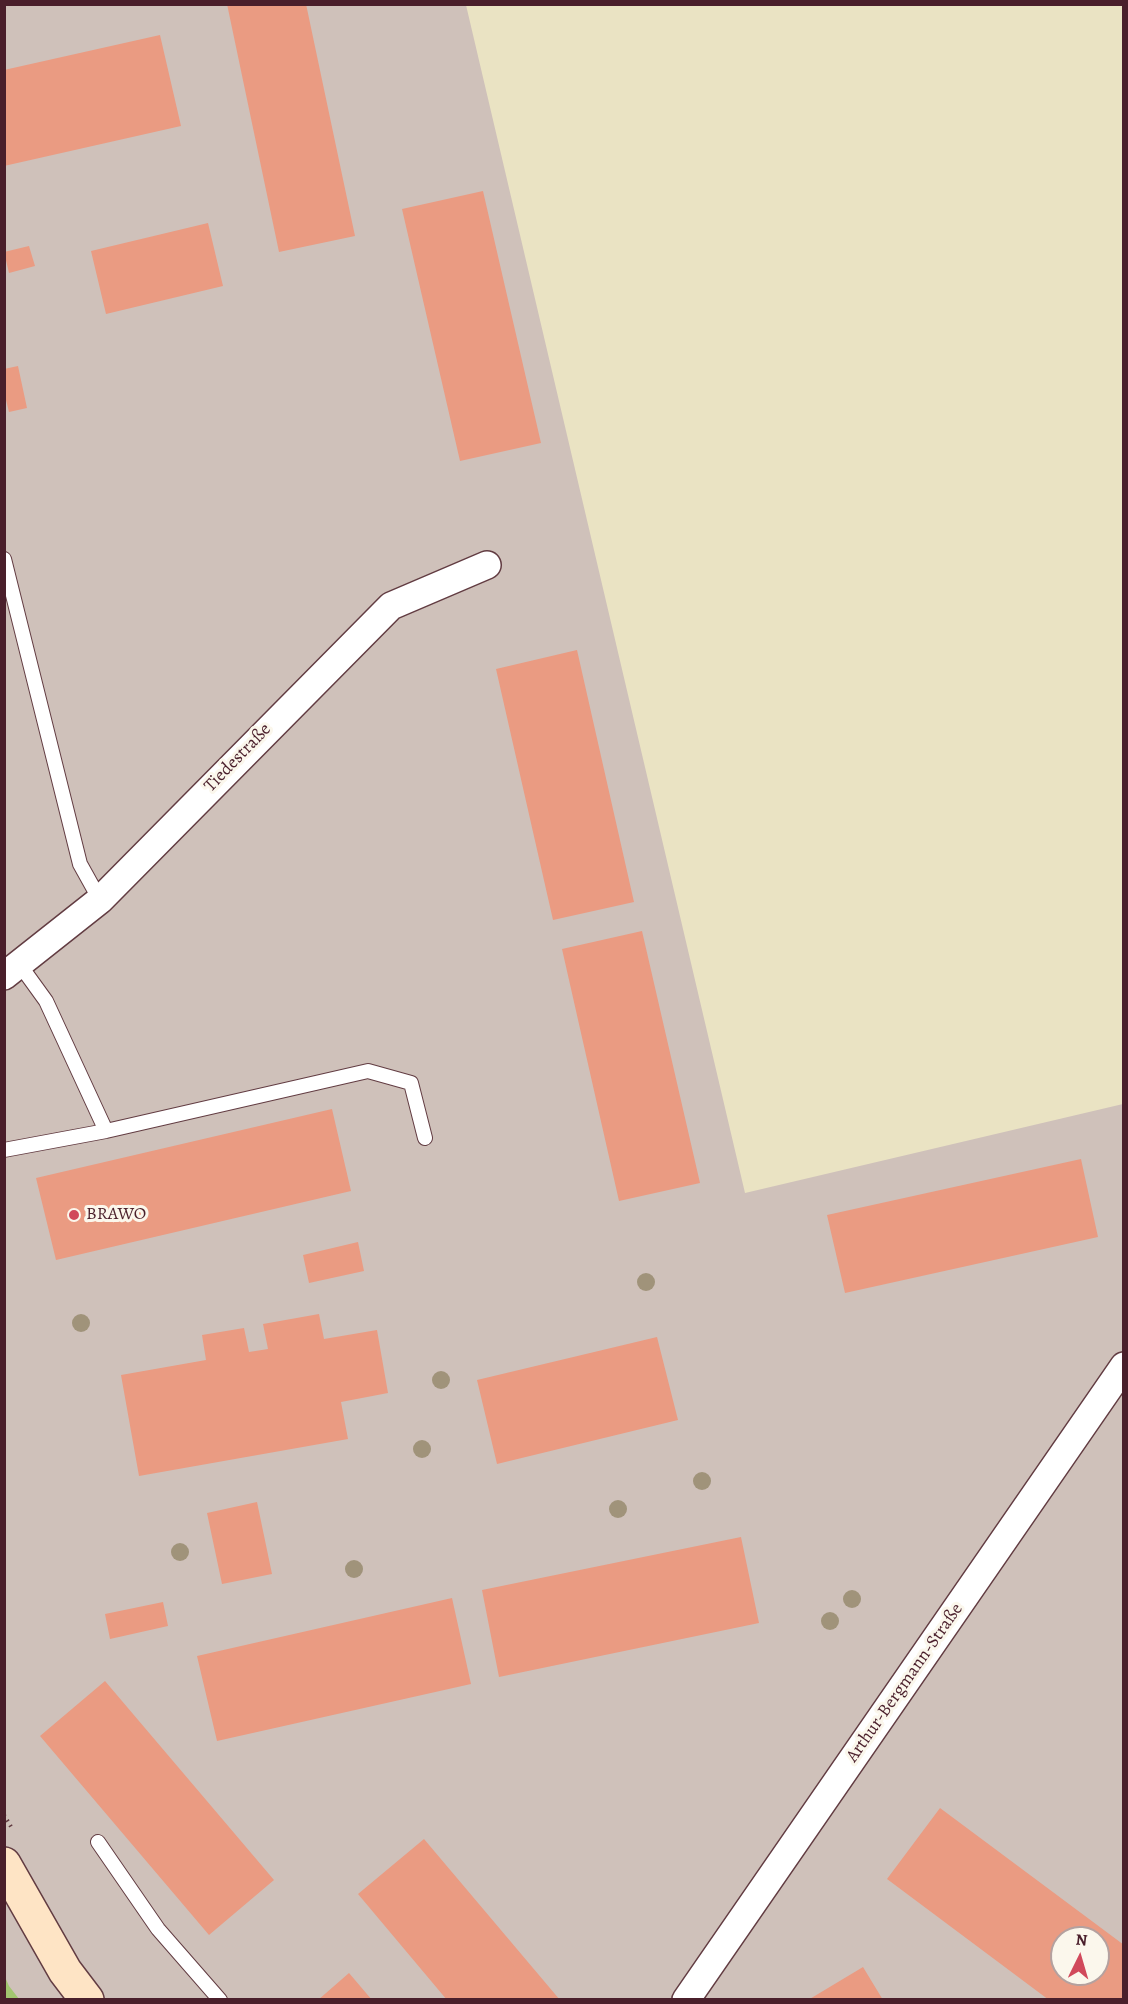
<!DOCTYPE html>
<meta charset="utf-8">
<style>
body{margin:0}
#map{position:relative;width:1128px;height:2004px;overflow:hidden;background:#eae3c3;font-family:Alegreya,serif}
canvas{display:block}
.frame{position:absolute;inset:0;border:6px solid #4a1f2b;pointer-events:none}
.north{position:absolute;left:1050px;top:1926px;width:60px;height:60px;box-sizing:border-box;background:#fbf7ec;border:2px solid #b4a19f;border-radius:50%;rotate:5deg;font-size:16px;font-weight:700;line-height:24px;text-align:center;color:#4a1f2b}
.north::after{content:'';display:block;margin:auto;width:21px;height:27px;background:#d1495b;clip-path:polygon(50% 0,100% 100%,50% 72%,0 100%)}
</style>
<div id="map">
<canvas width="1128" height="2004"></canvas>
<div class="frame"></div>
<div class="north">N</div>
</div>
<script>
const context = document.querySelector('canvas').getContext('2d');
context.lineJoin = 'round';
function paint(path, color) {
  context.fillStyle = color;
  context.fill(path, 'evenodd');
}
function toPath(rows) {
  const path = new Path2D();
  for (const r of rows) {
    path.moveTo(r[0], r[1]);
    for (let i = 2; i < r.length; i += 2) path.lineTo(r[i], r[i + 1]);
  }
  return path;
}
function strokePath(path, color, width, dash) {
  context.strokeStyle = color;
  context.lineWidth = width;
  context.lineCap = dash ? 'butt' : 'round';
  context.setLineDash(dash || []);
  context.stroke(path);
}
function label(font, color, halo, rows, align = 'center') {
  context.font = font + ' Alegreya,serif';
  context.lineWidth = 6;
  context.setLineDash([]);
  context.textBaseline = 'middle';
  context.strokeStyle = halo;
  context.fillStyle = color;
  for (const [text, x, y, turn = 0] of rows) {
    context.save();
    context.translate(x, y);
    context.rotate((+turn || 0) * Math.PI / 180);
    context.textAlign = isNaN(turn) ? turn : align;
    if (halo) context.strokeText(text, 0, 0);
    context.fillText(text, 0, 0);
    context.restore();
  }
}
paint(toPath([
 [5,5,466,5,745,1193,1123,1104,1123,1999,5,2000],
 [1062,1938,1098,1938,1098,1974,1062,1974]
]), '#cfc1ba');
paint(toPath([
 [5,1977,9,1986,19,1999,5,1999]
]), '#a2c56f');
paint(toPath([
 [227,4,306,4,355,236,279,252],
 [160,35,181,126,4,166,4,70],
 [483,191,541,443,460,461,402,209],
 [208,223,223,286,106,314,91,251],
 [29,246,35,266,9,273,4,252],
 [18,366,27,408,9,412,4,392,4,369],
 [577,650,634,902,553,920,496,669],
 [642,931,700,1183,619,1201,562,949],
 [332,1109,351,1191,56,1260,36,1178],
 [1081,1159,1098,1237,845,1293,827,1215],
 [358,1242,364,1271,309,1283,303,1255],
 [319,1314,324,1339,377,1330,388,1393,341,1402,348,1439,139,1476,121,1375,206,1360,202,1335,244,1328,249,1352,268,1349,263,1324],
 [657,1337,678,1420,497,1464,477,1380],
 [257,1502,272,1574,222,1584,207,1513],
 [741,1537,759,1623,499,1677,482,1590],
 [452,1598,471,1684,217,1741,197,1656],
 [163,1602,168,1626,110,1639,105,1614],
 [105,1681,274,1880,209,1935,40,1736],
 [940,1808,1124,1945,1122,2000,1049,2000,887,1879],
 [1062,1938,1098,1938,1098,1974,1062,1974],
 [424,1839,560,2000,447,2000,358,1894],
 [863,1967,883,2000,808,2000],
 [349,1973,372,2000,318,2000]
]), '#ea9b82');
const lane = toPath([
 [4,559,80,864,100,900],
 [20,965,46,1001,106,1131],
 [4,1150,106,1131,368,1071,411,1083,425,1138],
 [98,1842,158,1929,220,2000]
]);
const street = toPath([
 [4,976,100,900,391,606,487,565],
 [686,2000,1124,1366]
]);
const secondary = toPath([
 [4,1864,65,1971,87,2000]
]);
strokePath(lane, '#623c42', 16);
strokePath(street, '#623c42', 30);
strokePath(secondary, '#623c42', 36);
strokePath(toPath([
 [4,1815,13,1830]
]), '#623c42', 4, [1.5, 4.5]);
strokePath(lane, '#fff', 14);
strokePath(street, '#fff', 27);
strokePath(secondary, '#fee4c5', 33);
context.fillStyle = '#a0937a';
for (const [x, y] of [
 [646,1282],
 [81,1323],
 [441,1380],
 [422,1449],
 [702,1481],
 [618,1509],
 [180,1552],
 [354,1569],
 [852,1599],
 [830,1621]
]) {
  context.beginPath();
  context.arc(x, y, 9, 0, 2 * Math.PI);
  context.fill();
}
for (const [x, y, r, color] of [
 [74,1215,6,"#d1495b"]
]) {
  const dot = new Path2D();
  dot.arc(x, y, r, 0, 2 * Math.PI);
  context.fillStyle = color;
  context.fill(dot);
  strokePath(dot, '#fbf7ec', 2);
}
label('18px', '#4a1f2b', '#fbf7ec', [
 ["Tiedestraße",238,758,-46],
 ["Arthur-Bergmann-Straße",905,1683,-55]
]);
label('18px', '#4a1f2b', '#fbf7ec', [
 ["BRAWO",86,1215]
], 'left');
</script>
